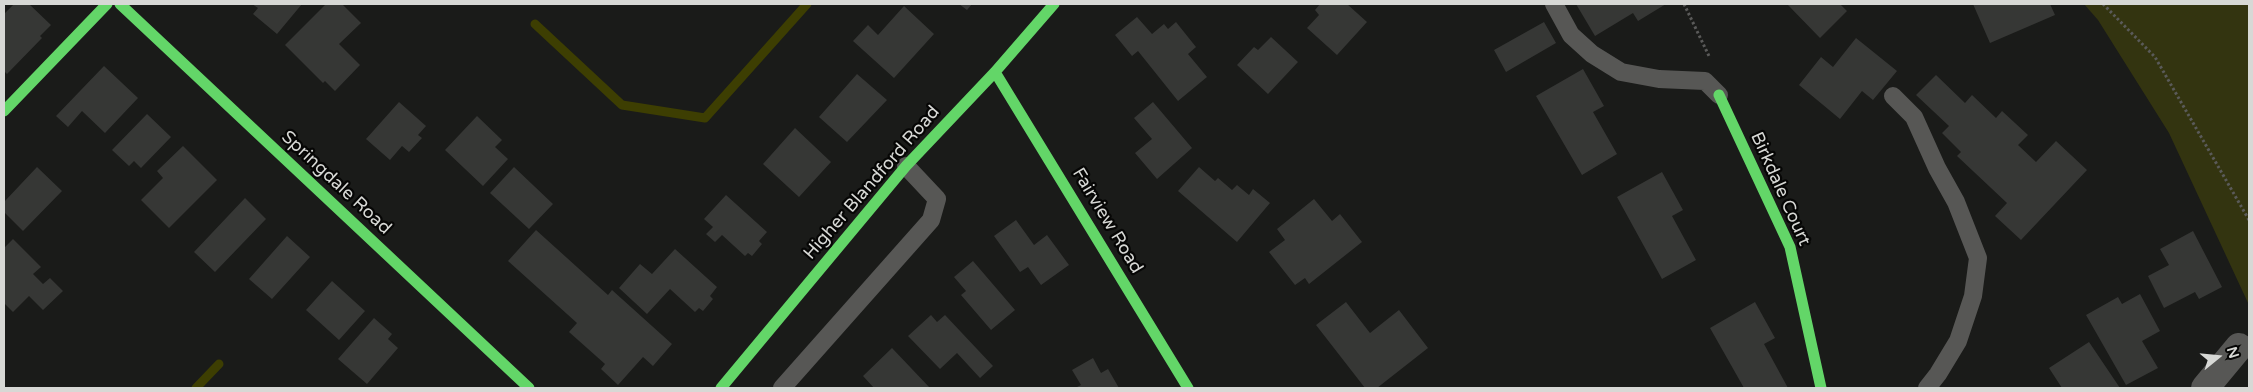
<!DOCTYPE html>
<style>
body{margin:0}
#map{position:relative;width:2253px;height:392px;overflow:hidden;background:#1a1b19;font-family:"Varela Round",sans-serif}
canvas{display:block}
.frame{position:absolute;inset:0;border:5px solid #d7d8d5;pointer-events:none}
.north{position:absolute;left:2193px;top:332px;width:50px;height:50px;-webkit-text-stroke:4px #060605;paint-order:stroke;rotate:73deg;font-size:14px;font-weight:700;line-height:20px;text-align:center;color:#d7d8d5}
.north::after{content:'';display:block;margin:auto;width:18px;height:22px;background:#d7d8d5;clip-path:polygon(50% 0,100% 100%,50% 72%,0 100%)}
</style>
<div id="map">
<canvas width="2253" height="392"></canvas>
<div class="frame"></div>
<div class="north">N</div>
</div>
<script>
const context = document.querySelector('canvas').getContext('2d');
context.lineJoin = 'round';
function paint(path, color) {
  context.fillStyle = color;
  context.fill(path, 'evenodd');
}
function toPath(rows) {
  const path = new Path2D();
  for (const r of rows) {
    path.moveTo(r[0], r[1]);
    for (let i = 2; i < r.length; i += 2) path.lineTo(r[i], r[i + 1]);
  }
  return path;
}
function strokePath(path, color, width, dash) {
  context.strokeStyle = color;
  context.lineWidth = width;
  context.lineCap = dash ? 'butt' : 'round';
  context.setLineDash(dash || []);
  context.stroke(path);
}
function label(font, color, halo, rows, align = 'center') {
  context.font = font + ' "Varela Round",sans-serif';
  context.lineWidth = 4.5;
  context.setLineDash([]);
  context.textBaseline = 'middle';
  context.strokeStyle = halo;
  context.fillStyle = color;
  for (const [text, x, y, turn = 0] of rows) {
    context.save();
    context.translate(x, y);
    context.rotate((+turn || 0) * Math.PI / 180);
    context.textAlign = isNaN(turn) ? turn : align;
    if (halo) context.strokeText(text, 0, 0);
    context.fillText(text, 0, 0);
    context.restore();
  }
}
paint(toPath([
 [2084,4,2249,4,2249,305,2169,133,2098,20]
]), '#333410');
strokePath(toPath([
 [535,24,622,105,705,118,807,4],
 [196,388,219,364]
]), '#3d3e02', 9);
paint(toPath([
 [14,4,29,4,51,25,40,36,42,38,7,74,4,71,4,14],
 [252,4,302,4,277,34,253,14,258,8],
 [326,4,342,4,361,23,339,44,360,65,335,91,325,81,323,83,285,45],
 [959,4,972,4,967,10],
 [1320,4,1347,4,1367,22,1337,55,1307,28,1319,15,1315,10],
 [1576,4,1666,4,1638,21,1633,13,1595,36],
 [1787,4,1840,4,1847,11,1820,38],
 [1973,4,2050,4,2055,15,1990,43],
 [904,6,934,34,894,78,853,41,868,25,878,35],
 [1137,17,1152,34,1164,24,1168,29,1176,22,1196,47,1188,54,1207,77,1178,101,1138,51,1132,56,1115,35],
 [1544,22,1556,43,1506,72,1494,50],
 [1271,37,1298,62,1268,94,1237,65,1254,47,1258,50],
 [1856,38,1897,71,1873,100,1862,91,1840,119,1799,85,1821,57,1833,67],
 [104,66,138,98,105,133,82,111,68,127,56,116],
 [1583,69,1604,106,1593,112,1617,154,1582,175,1536,96],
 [857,74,887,100,847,142,819,117],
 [1936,75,1965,103,1972,95,1996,118,2002,111,2028,135,2018,145,2036,162,2056,141,2087,170,2021,240,1995,216,2007,203,1957,156,1961,152,1942,133,1949,126,1916,95],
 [399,102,426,126,418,135,422,138,409,152,402,146,390,160,366,139],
 [1153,102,1192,148,1157,179,1135,153,1152,139,1134,118],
 [147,114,171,137,141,168,134,161,129,166,112,150],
 [477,116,502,140,495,147,508,159,483,186,445,150],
 [795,128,831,162,799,197,763,164],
 [183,146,217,180,169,228,141,200,163,178,157,171],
 [37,167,62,191,23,231,4,212,4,202],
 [514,167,553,204,529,229,490,193],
 [1199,167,1215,181,1218,178,1232,190,1237,185,1249,195,1253,189,1270,203,1237,242,1178,191],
 [1662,172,1683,210,1672,216,1696,260,1662,279,1617,197],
 [726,195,767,232,759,241,762,244,752,256,748,253,745,256,722,235,715,242,706,234,713,227,704,219],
 [245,198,266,219,215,272,194,252],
 [1314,199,1332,221,1340,214,1362,242,1309,284,1305,278,1295,285,1269,252,1285,240,1277,229],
 [1016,220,1034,245,1047,235,1069,265,1041,285,1028,267,1020,272,994,236],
 [536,230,608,295,612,290,672,344,653,366,643,357,618,385,601,369,605,364,569,332,577,323,508,261],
 [2193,231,2222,287,2199,299,2195,292,2164,308,2148,276,2169,265,2160,249],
 [287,236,310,257,272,299,249,279],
 [13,239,41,267,33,274,43,284,50,278,63,291,43,310,29,296,13,312,4,303,4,248],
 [675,249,717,287,710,296,713,299,703,311,699,308,695,312,670,289,647,314,619,288,640,264,652,274],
 [973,261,1015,310,991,330,961,295,966,291,954,277],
 [332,281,365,311,339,340,306,310],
 [2140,294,2160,331,2142,341,2158,368,2126,385,2086,315,2118,297,2122,304],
 [1346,302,1370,333,1399,310,1428,348,1377,388,1365,388,1316,325],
 [1755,302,1775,338,1764,344,1788,388,1744,388,1710,328],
 [931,315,937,322,945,315,993,366,980,378,957,353,940,369,908,336],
 [374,318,392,334,388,339,398,348,367,384,338,359],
 [2089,342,2120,388,2062,388,2049,368],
 [892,348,930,388,874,388,863,376],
 [1093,358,1101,373,1108,369,1119,388,1075,388,1081,385,1072,370]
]), '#363735');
strokePath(toPath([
 [1684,4,1710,58],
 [2103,4,2155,57,2249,220]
]), '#5a5a59', 3, [2.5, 2.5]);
strokePath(toPath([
 [1554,4,1571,35,1592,54,1621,72,1659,79,1705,81,1719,95],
 [1893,96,1914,117,1937,168,1956,202,1978,258,1973,296,1958,341,1938,374,1927,388],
 [782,388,931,220,937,199,906,166]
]), '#575755', 18);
strokePath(toPath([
 [2205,388,2239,347]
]), '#575755', 28);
strokePath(toPath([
 [120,4,529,388],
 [995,72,1188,388],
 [1719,95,1790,247,1821,388],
 [4,111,107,4],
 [721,388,906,166,995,72,1054,4]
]), '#63d668', 11);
label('18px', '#d7d8d5', '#060605', [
 ["Springdale Road",336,183,43],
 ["Higher Blandford Road",872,183,-49],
 ["Birkdale Court",1780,189,66],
 ["Fairview Road",1107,221,59]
]);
</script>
